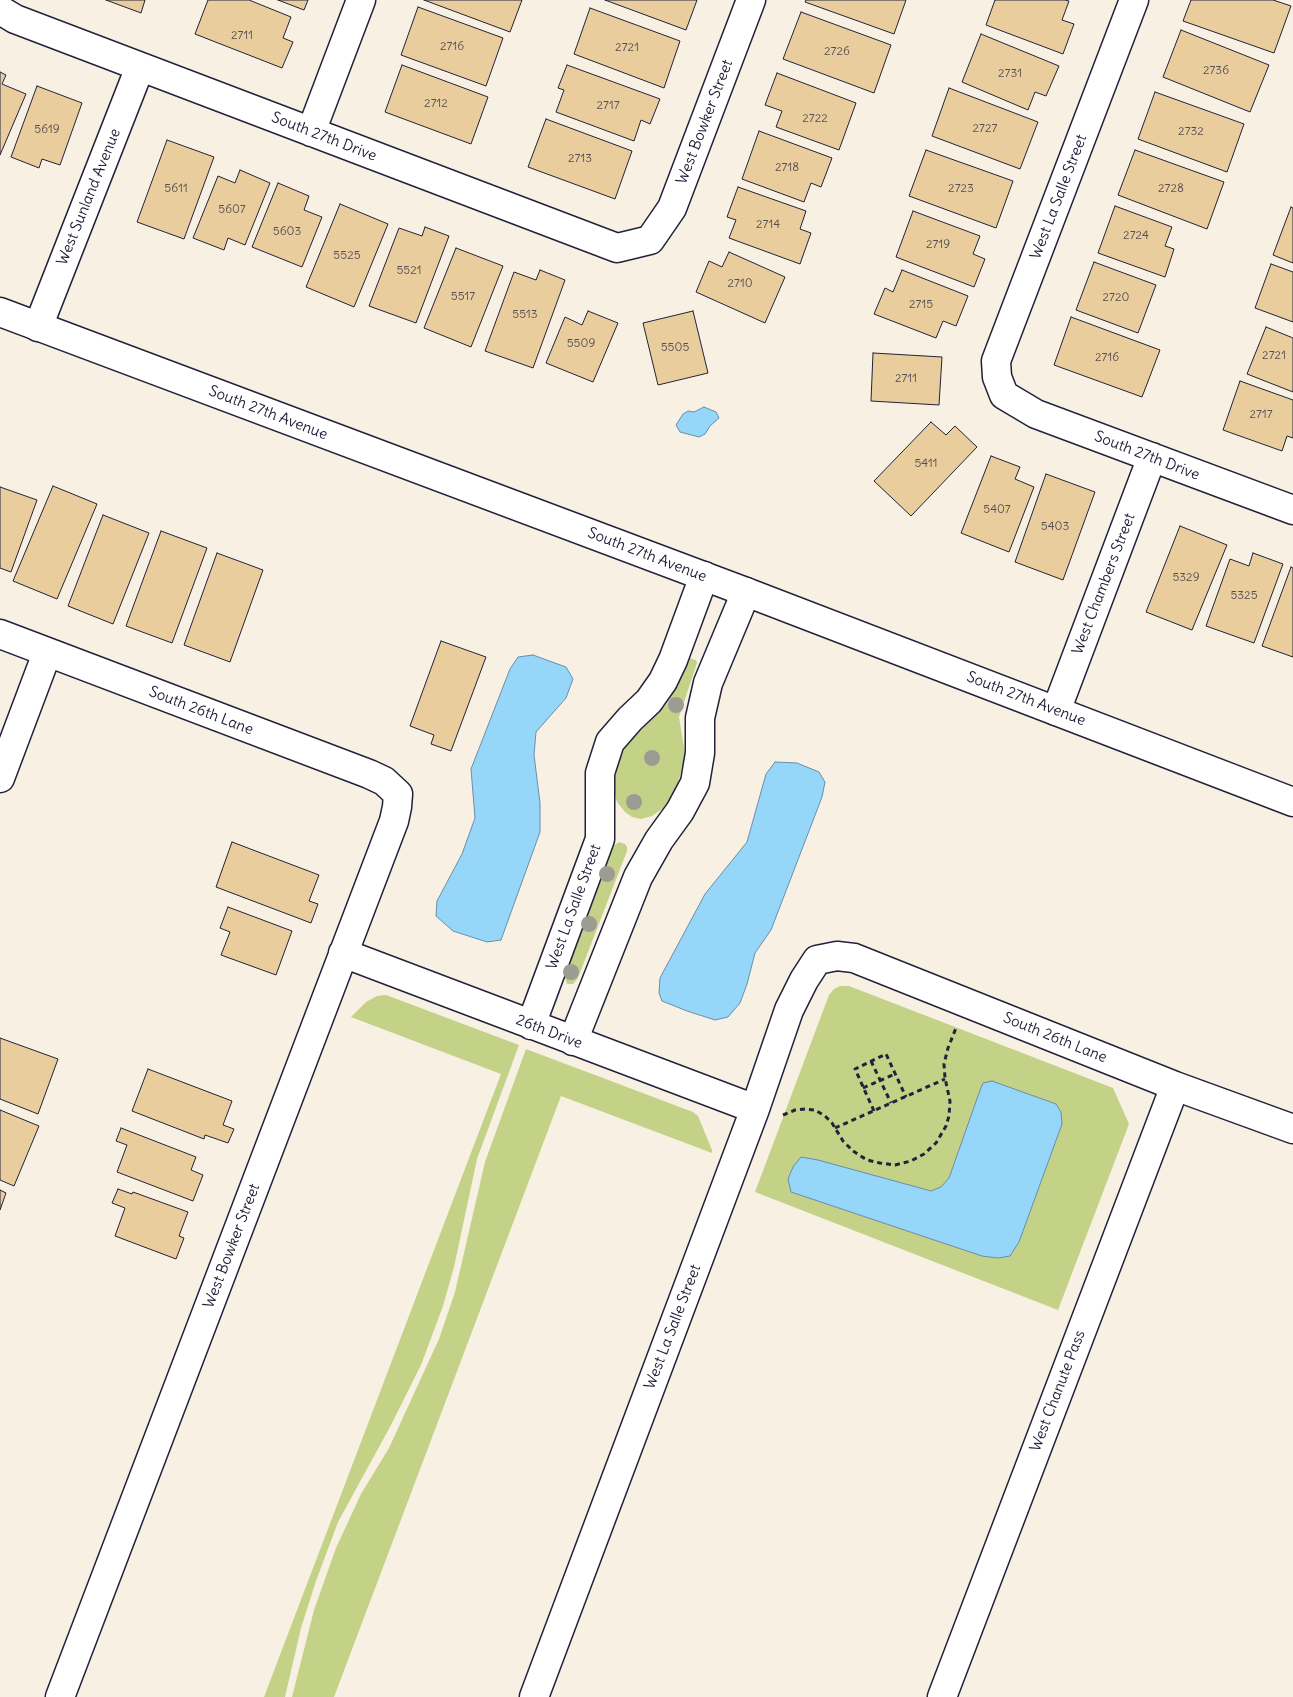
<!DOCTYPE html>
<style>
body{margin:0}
canvas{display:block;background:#f8f0e2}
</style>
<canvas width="1293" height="1697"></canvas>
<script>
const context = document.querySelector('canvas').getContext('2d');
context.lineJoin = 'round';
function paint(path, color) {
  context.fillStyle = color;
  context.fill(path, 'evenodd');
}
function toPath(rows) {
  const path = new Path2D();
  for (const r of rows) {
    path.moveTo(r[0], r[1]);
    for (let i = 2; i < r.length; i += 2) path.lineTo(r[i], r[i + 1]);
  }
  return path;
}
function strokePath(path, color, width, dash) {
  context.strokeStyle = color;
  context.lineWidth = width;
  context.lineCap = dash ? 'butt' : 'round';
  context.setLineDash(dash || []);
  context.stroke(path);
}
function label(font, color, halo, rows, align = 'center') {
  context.font = font + ' Delius,sans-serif';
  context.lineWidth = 4;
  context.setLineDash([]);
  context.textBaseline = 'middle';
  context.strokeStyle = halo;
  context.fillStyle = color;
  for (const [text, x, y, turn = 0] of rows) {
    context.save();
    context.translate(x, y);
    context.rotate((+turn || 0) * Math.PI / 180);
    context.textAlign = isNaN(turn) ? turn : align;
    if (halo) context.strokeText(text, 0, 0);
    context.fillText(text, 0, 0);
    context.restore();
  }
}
paint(toPath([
 [689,658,696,660,697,663,679,717,685,754,679,780,672,798,662,809,652,816,641,819,632,817,625,812,617,802,614,791,615,777,619,761,627,744,667,704,676,687,686,660],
 [619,842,625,844,627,847,627,851,578,978,573,984,567,984,565,977,614,846],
 [840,986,849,986,1113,1088,1129,1124,1058,1310,755,1192,829,995,834,989],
 [386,995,519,1045,477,1159,454,1267,443,1306,421,1365,391,1425,338,1522,316,1581,301,1628,285,1697,264,1697,501,1074,351,1017,366,1002,377,996],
 [526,1049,693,1112,698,1116,712,1150,712,1153,561,1096,334,1697,292,1697,314,1610,336,1548,361,1494,389,1448,439,1339,455,1292,485,1162]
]), '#c3d287');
const water = toPath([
 [704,407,716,412,719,418,710,426,705,434,699,437,680,432,676,425,683,414,688,411,694,412,704,407],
 [533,655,566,667,573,679,566,698,536,732,534,755,540,803,540,832,501,940,487,942,453,931,436,916,437,901,462,854,475,818,471,769,510,669,518,657,533,655],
 [775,762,797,763,819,772,825,782,822,797,771,930,755,953,747,984,740,1003,728,1017,715,1020,687,1011,662,1001,659,993,660,978,705,894,747,842,766,774,775,762],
 [992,1081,1056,1104,1061,1112,1062,1124,1019,1242,1010,1256,998,1258,982,1256,791,1192,788,1179,793,1167,801,1157,818,1160,931,1191,941,1187,949,1178,979,1093,983,1083,992,1081]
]);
paint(water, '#96d6f8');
strokePath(water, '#688eac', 1);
const building = toPath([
 [106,0,145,0,141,13,106,0],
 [208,0,249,0,291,17,283,38,293,42,282,68,195,34,208,0],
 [278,0,308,0,304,10,278,0],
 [424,0,522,0,510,32,424,0],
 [605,0,697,0,686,30,605,0],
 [806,0,906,0,894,34,805,2,806,0],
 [995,0,1065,0,1069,1,1062,20,1074,24,1063,54,986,25,995,0],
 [1191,0,1273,0,1291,6,1274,53,1183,21,1191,0],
 [418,7,503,38,486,86,401,55,418,7],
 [590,8,680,41,664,88,574,54,590,8],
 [801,12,891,45,874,93,783,59,801,12],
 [1181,30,1269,65,1250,112,1163,77,1181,30],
 [981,34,1059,66,1046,96,1035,92,1028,110,962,82,981,34],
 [402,65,488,97,471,144,385,112,402,65],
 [567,65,660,99,650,124,641,120,634,141,556,112,564,90,558,88,567,65],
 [0,72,6,75,2,84,26,94,0,155,0,72],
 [777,73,856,103,839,150,776,127,782,111,765,105,777,73],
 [37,86,82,103,60,165,42,159,39,168,11,157,37,86],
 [949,88,1038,122,1020,169,932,136,949,88],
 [1155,92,1244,124,1227,172,1138,139,1155,92],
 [546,119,632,151,615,199,528,167,546,119],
 [759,131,832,158,821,187,811,183,804,202,742,179,759,131],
 [167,140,214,157,184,239,137,222,167,140],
 [926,150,1013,181,996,228,909,196,926,150],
 [1135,150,1224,182,1207,229,1118,195,1135,150],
 [240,170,270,183,245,245,228,238,224,250,193,238,218,176,235,183,240,170],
 [278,183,309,196,304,210,322,217,302,267,252,247,278,183],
 [738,187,806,211,800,229,811,233,800,264,729,238,736,220,727,217,738,187],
 [340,204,388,224,354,307,306,287,340,204],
 [1115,206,1172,227,1165,246,1174,249,1165,277,1098,253,1115,206],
 [1291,207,1293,208,1293,263,1273,255,1291,207],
 [913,211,980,236,973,254,985,259,974,287,896,257,913,211],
 [425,227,449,236,416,323,369,306,399,228,422,236,425,227],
 [456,248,503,266,471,347,424,328,456,248],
 [729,252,785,277,765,323,696,292,709,261,722,267,729,252],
 [1094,262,1156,285,1138,333,1076,310,1094,262],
 [1271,264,1293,272,1293,322,1255,308,1271,264],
 [540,270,565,280,533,368,485,351,514,272,536,280,540,270],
 [902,270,968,296,956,326,943,321,936,338,874,314,885,288,893,292,902,270],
 [588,311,618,323,593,382,546,363,565,317,582,325,588,311],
 [693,311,708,373,658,385,643,323,693,311],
 [1071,317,1160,350,1142,397,1054,365,1071,317],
 [1266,327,1293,338,1293,392,1247,374,1266,327],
 [873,353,942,357,939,405,871,401,873,353],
 [1240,381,1293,400,1293,438,1287,436,1282,451,1223,430,1240,381],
 [931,422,946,435,955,426,977,447,911,516,874,481,931,422],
 [991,456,1020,467,1015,479,1034,487,1009,552,961,533,991,456],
 [1046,474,1095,492,1063,580,1015,562,1046,474],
 [53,486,97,504,57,599,13,581,53,486],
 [0,487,37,500,11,572,0,568,0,487],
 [103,515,149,533,113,624,68,606,103,515],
 [1180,526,1227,545,1192,630,1146,612,1180,526],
 [161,531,207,548,172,643,126,626,161,531],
 [217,553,263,570,230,662,184,645,217,553],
 [1253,553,1283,564,1254,643,1206,626,1230,559,1249,566,1253,553],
 [1291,567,1293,568,1293,657,1262,646,1291,567],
 [441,641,486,657,451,751,431,744,434,735,410,726,441,641],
 [232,842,319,875,309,901,318,904,311,923,216,887,232,842],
 [228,907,292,931,276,975,221,955,230,932,220,928,228,907],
 [0,1038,58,1059,38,1114,0,1099,0,1038],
 [148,1069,232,1101,223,1125,234,1129,228,1143,205,1135,204,1139,132,1111,148,1069],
 [0,1110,39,1126,14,1186,0,1180,0,1110],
 [121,1128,196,1157,191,1170,203,1175,193,1201,117,1172,127,1145,116,1141,121,1128],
 [118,1189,132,1194,133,1192,188,1212,179,1236,184,1238,176,1259,115,1236,125,1208,112,1203,118,1189],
 [0,1190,6,1193,0,1210,0,1190]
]);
paint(building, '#e9cd9d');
strokePath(building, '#22223b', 1);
const street = toPath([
 [1134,0,996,361,997,377,1004,395,1036,414,1293,510],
 [0,10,15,19,617,248,650,240,672,208,751,0],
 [311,132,361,0],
 [38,327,140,67],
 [0,634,369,774,384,781,398,794,397,807,394,821,60,1697],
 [1056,711,1152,457],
 [0,778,47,653],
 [343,953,755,1109],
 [531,1025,600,839,600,773,610,742,630,719,649,701,663,681,673,660,704,576],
 [573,1041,638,877,659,840,680,811,695,783,700,753,700,718,708,683,746,592],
 [534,1697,755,1109,789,1010,804,980,817,960,837,956,854,958,1175,1086,1293,1129],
 [942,1697,1175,1086]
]);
const secondary = toPath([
 [0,312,746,592,1293,802]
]);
strokePath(street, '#22223b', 31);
strokePath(secondary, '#22223b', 31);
strokePath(toPath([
 [871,1061,891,1103],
 [863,1088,895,1074],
 [874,1111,855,1069,886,1054,906,1097],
 [783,1115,795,1110,805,1109,815,1110,825,1116,832,1123,843,1141,853,1151,867,1160,880,1163,895,1165,911,1161,924,1154,936,1143,946,1126,949,1116,950,1101,945,1078,944,1064,948,1048,956,1028],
 [835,1128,945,1079]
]), '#22223b', 3, [5, 4]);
strokePath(street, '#fff', 28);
strokePath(secondary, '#fff', 28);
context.fillStyle = '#9d9c93';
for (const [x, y] of [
 [676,705],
 [652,758],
 [634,802],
 [607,874],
 [589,924],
 [571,972]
]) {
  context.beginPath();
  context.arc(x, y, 8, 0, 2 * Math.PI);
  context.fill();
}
label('12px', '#544d54', null, [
 ["2711",242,36],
 ["2716",452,47],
 ["2721",627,48],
 ["2726",837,52],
 ["2736",1216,71],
 ["2731",1010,74],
 ["2712",436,104],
 ["2717",608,106],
 ["2722",815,119],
 ["2727",985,129],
 ["5619",47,130],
 ["2732",1191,132],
 ["2713",580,159],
 ["2718",787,168],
 ["5611",176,189],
 ["2723",961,189],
 ["2728",1171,189],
 ["5607",232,210],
 ["2714",768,225],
 ["5603",287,232],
 ["2724",1136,236],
 ["2719",938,245],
 ["5525",347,256],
 ["5521",409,271],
 ["2710",740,284],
 ["5517",463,297],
 ["2720",1116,298],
 ["2715",921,305],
 ["5513",525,315],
 ["5509",581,344],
 ["5505",675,348],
 ["2721",1274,356],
 ["2716",1107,358],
 ["2711",906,379],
 ["2717",1261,415],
 ["5411",926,464],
 ["5407",997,510],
 ["5403",1055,527],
 ["5329",1186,578],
 ["5325",1244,596]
]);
label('15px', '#22223b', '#fff', [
 ["West Bowker Street",705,122,-69],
 ["South 27th Drive",324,137,21],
 ["West Sunland Avenue",89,197,-68],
 ["West La Salle Street",1059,197,-69],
 ["South 27th Avenue",268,413,21],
 ["South 27th Drive",1147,456,21],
 ["South 27th Avenue",647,555,21],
 ["West Chambers Street",1104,584,-69],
 ["South 27th Avenue",1026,699,21],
 ["South 26th Lane",201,711,21],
 ["West La Salle Street",574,907,-70],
 ["26th Drive",549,1032,21],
 ["South 26th Lane",1055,1038,22],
 ["West Bowker Street",232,1246,-69],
 ["West La Salle Street",673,1327,-69],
 ["West Chanute Pass",1058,1391,-69]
]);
</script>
